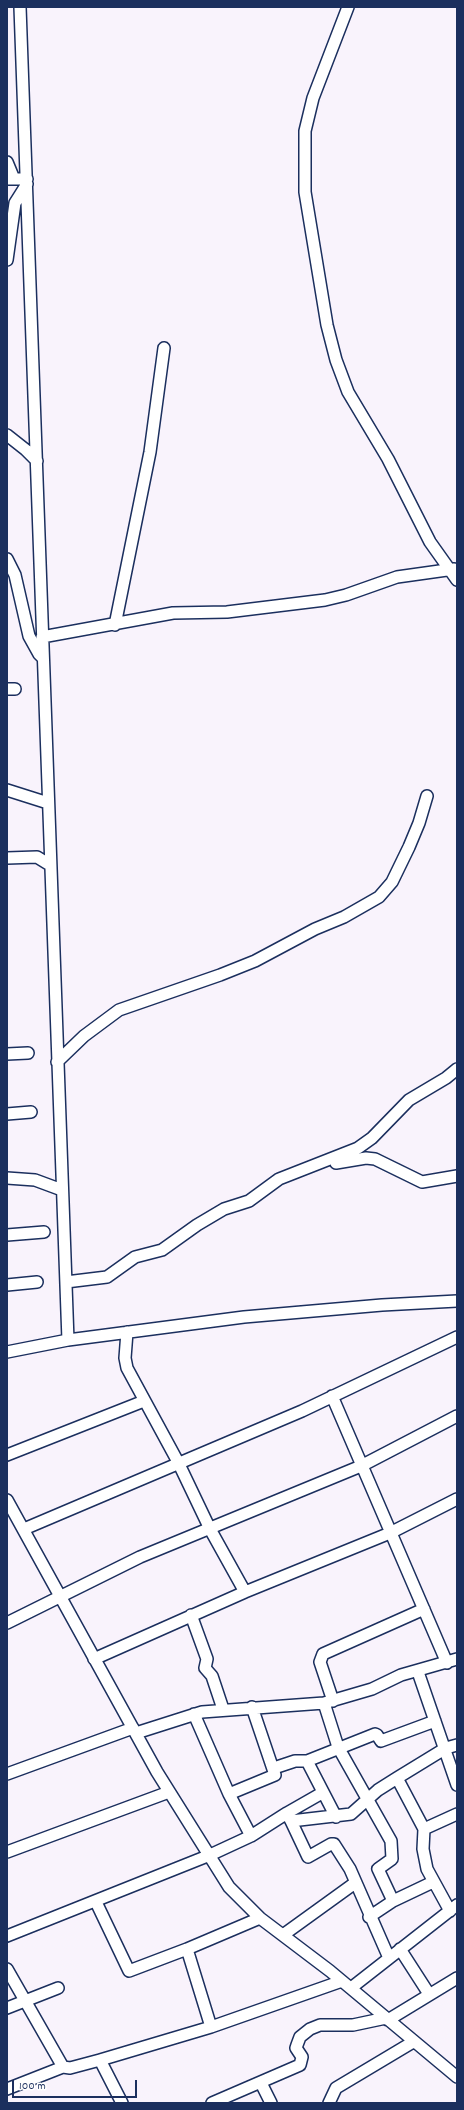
<!DOCTYPE html>
<style>
body{margin:0}
#map{position:relative;width:464px;height:2110px;overflow:hidden;background:#f9f3fc;font-family:Dekko,sans-serif}
canvas{display:block}
.frame{position:absolute;inset:0;border:8px solid #1b2f5e;pointer-events:none}
.scale{position:absolute;left:12px;top:2080px;width:125px;height:18px;box-sizing:border-box;border:2px solid #1b2f5e;border-top:0;padding-left:5px;font-size:12px;line-height:14px;white-space:nowrap;color:#1b2f5e;-webkit-text-stroke:3px #fff;paint-order:stroke}
</style>
<div id="map">
<canvas width="464" height="2110"></canvas>
<div class="frame"></div>
<div class="scale">100 m</div>
</div>
<script>
const context = document.querySelector('canvas').getContext('2d');
context.lineJoin = 'round';
function toPath(rows) {
  const path = new Path2D();
  for (const r of rows) {
    path.moveTo(r[0], r[1]);
    for (let i = 2; i < r.length; i += 2) path.lineTo(r[i], r[i + 1]);
  }
  return path;
}
function strokePath(path, color, width, dash) {
  context.strokeStyle = color;
  context.lineWidth = width;
  context.lineCap = dash ? 'butt' : 'round';
  context.setLineDash(dash || []);
  context.stroke(path);
}
const minor = toPath([
 [20,7,68,1340],
 [348,7,313,98,305,131,305,192,327,325,336,360,348,392,388,459,430,542,457,580],
 [7,162,14,179],
 [7,179,27,179],
 [7,260,15,203,27,184],
 [7,435,26,450,37,461],
 [7,559,15,575,29,636,39,654,43,658],
 [115,625,150,452,164,348],
 [42,637,173,613,227,612,325,600,346,595,397,577,454,569],
 [7,689,15,689],
 [7,790,48,803],
 [7,858,37,857,50,865],
 [7,1054,28,1053],
 [57,1062,84,1036,119,1010,220,975,255,961,315,929,344,917,379,897,392,882,409,847,419,823,427,796],
 [7,1114,31,1112],
 [336,1163,366,1158,375,1159,422,1182,457,1176],
 [7,1178,35,1180,62,1190],
 [7,1235,44,1232],
 [66,1282,107,1277,135,1257,162,1250,197,1225,224,1209,249,1201,279,1179,358,1148,372,1138,409,1100,446,1078,457,1069],
 [7,1285,37,1282],
 [127,1332,125,1358,127,1368,178,1462,210,1529,245,1592],
 [7,1352,68,1340,244,1317,382,1305,457,1301],
 [332,1396,447,1663],
 [7,1455,144,1401],
 [7,1500,157,1772,229,1887,260,1918,330,1971,457,2077],
 [24,1529,302,1411,457,1337],
 [191,1615,207,1659,205,1668,212,1676,223,1709],
 [7,1623,140,1557,361,1466,457,1416],
 [94,1659,245,1592,390,1533,457,1499],
 [418,1672,457,1785],
 [333,1701,320,1662,323,1654,424,1609],
 [324,1703,338,1747,391,1841,392,1859,378,1869,393,1901],
 [194,1714,229,1794,251,1836],
 [136,1733,202,1712,324,1703,372,1689,401,1675,457,1659],
 [274,1768,295,1761,307,1761],
 [7,1774,133,1728],
 [397,1778,424,1829,423,1849,427,1869,450,1911],
 [229,1794,275,1775,252,1707],
 [287,1813,322,1793],
 [336,1817,307,1761,375,1734,377,1735,381,1741,435,1721],
 [291,1821,308,1857,331,1844,334,1844,350,1869,389,1958],
 [424,1829,457,1814],
 [7,1852,169,1792],
 [96,1902,129,1971,187,1949,260,1918],
 [369,1917,393,1901,433,1882],
 [283,1935,355,1883],
 [7,1936,210,1855,251,1836,287,1813,291,1821,351,1814,378,1790,397,1778,446,1748,457,1745],
 [187,1949,211,2027],
 [400,1949,429,1994],
 [7,1969,63,2067,70,2068,100,2060,122,2103],
 [351,1988,457,1905],
 [7,2008,58,1988],
 [388,2020,457,1978],
 [100,2060,211,2027,342,1981],
 [261,2083,271,2103],
 [7,2089,63,2067],
 [212,2103,300,2065,302,2057,296,2048,297,2045,300,2037,310,2029,320,2025,353,2025,386,2018],
 [329,2103,336,2088,413,2042]
]);
strokePath(minor, '#1b2f5e', 14);
strokePath(minor, '#fff', 11);
</script>
